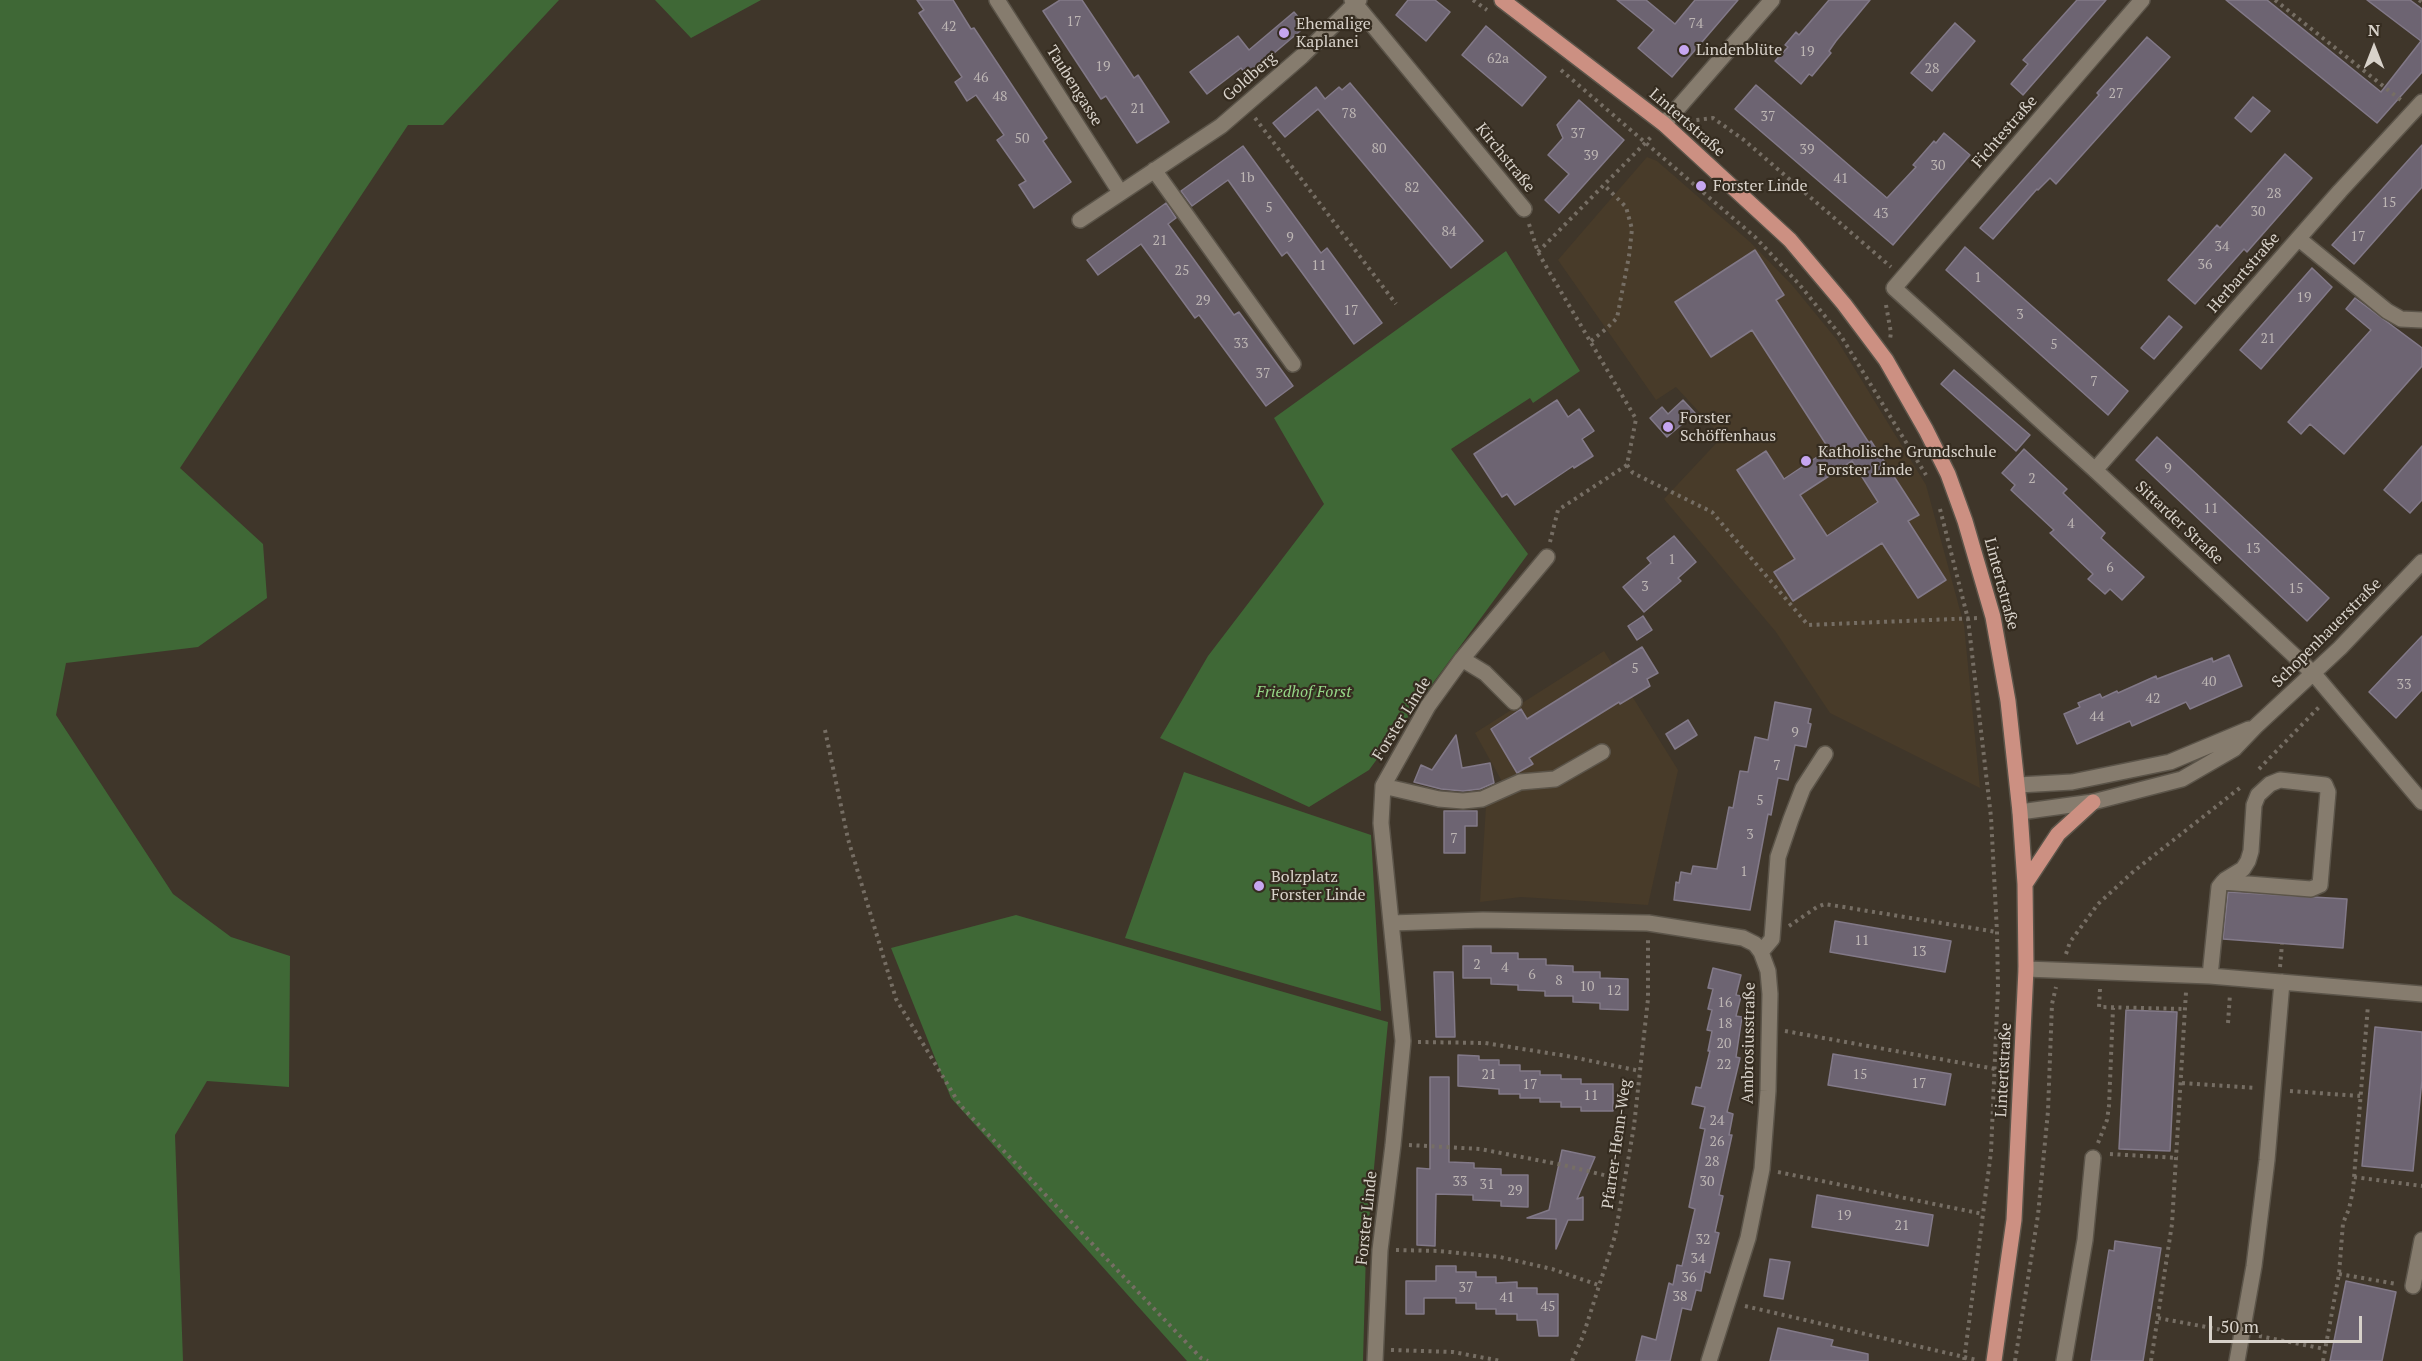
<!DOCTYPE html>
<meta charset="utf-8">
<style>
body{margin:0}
#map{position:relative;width:2422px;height:1361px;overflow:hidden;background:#3f362a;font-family:"PT Serif",serif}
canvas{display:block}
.north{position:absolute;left:2344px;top:18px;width:60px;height:60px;-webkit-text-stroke:4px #352c20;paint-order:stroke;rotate:0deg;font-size:16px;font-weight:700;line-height:24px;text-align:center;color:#d8d2ca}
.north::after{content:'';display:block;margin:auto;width:21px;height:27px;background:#d8d2ca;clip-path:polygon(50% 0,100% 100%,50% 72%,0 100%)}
.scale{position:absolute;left:2209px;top:1316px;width:153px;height:27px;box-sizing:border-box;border:3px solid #d8d2ca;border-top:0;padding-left:8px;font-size:18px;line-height:21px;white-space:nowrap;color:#d8d2ca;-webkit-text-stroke:4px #352c20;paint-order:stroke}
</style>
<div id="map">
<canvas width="2422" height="1361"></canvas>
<div class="north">N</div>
<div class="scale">50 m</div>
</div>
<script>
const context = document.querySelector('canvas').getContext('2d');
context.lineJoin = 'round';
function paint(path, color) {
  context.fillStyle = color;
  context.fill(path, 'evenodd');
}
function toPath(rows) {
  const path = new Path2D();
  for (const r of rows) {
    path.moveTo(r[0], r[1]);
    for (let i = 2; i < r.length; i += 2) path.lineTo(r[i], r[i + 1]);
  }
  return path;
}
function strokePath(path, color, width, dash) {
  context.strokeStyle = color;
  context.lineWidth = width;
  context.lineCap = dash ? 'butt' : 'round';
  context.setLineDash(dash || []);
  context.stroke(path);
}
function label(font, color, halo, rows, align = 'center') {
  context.font = font + ' "PT Serif",serif';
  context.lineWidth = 4.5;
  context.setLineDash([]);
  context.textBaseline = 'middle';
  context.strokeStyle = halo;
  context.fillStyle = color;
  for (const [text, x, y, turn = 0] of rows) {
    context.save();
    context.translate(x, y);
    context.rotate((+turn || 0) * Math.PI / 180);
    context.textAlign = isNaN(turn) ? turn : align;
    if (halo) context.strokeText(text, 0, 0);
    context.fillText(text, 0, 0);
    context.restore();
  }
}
paint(toPath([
 [1647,157,1657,161,1750,242,1792,285,1837,340,1926,485,1964,625,1980,788,1830,713,1776,632,1664,499,1722,437,1676,387,1656,400,1558,260],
 [1604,651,1678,770,1648,905,1521,897,1480,902,1486,806,1509,794,1475,733]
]), '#483b29');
paint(toPath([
 [0,0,559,0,443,125,408,125,180,468,263,544,267,598,198,647,66,663,56,715,173,894,231,937,290,956,289,1087,207,1081,175,1135,183,1361,0,1361],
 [655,0,761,0,691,38],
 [1506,251,1580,371,1533,403,1530,398,1451,449,1528,554,1369,770,1309,807,1160,738,1208,656,1324,504,1274,418],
 [1184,772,1371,835,1381,1011,1125,938],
 [1016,915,1388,1022,1366,1251,1363,1361,1187,1361,951,1098,891,948]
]), '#3f6836');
const building = toPath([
 [917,0,953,0,971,29,974,28,1047,138,1043,141,1071,182,1034,208,1019,185,1026,181,997,140,1004,135,976,95,967,101,955,82,962,77,919,13,924,10,917,0],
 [1060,0,1082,0,1134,78,1138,75,1169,122,1137,143,1106,96,1101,99,1043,11,1060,0],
 [1408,0,1435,0,1450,12,1426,41,1396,15,1408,0],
 [1617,0,1646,0,1675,24,1695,0,1738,0,1672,77,1638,48,1654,30,1617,0],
 [1829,0,1870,0,1836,41,1829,51,1831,53,1812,76,1809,74,1801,84,1775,61,1788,47,1785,45,1796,32,1799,35,1829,0],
 [2077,0,2106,0,2023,95,2011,84,2028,64,2023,60,2077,0],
 [2226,0,2267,0,2381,92,2421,41,2367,0,2410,0,2422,9,2422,72,2377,123,2226,0],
 [1294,12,1306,26,1260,65,1263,69,1250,79,1241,68,1207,94,1190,72,1238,36,1249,50,1294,12],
 [1955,23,1975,41,1932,91,1911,73,1955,23],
 [1486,26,1546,77,1522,106,1462,55,1486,26],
 [2147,37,2170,57,2056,184,2050,178,2038,190,2037,189,1993,239,1980,228,2099,95,2097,93,2147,37],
 [1350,83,1483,241,1451,268,1318,109,1285,137,1273,123,1316,87,1325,99,1339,87,1342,90,1350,83],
 [1756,85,1887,198,1916,167,1913,165,1934,141,1936,143,1944,133,1970,155,1893,245,1735,109,1756,85],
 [2253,97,2270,111,2251,132,2235,118,2253,97],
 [1579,100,1624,140,1559,213,1545,200,1569,174,1548,155,1563,138,1557,125,1579,100],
 [2422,145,2422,187,2354,264,2332,245,2422,145],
 [1243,146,1321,253,1327,248,1382,323,1354,344,1287,252,1282,256,1228,180,1192,206,1181,191,1243,146],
 [2285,154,2312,178,2247,252,2244,249,2195,304,2168,280,2217,225,2220,228,2285,154],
 [1166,203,1176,218,1168,224,1234,315,1239,312,1293,386,1266,406,1199,315,1195,318,1141,244,1098,275,1087,260,1166,203],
 [1965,247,2128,391,2108,415,1946,270,1965,247],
 [1755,250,1784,295,1776,300,1869,443,1871,441,1919,515,1908,521,1946,580,1918,598,1882,543,1793,601,1774,572,1795,559,1737,470,1766,451,1784,479,1829,449,1752,330,1711,357,1675,302,1755,250],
 [1852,461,1878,502,1827,536,1800,495,1852,461],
 [2312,268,2332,287,2261,369,2240,350,2312,268],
 [2355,298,2422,348,2422,366,2344,454,2310,424,2301,434,2288,422,2371,330,2346,309,2355,298],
 [2169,316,2182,327,2154,359,2141,348,2169,316],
 [1954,370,2030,435,2016,451,1941,384,1954,370],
 [1557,400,1568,417,1579,409,1594,431,1582,439,1593,456,1574,468,1573,466,1515,505,1507,494,1502,497,1474,454,1557,400],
 [1683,400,1695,413,1667,437,1650,418,1662,407,1668,414,1683,400],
 [2157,437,2329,598,2307,621,2136,460,2157,437],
 [2422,446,2422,500,2410,513,2384,490,2422,446],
 [2024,449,2067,489,2063,493,2105,533,2101,538,2144,577,2122,600,2110,589,2105,594,2088,579,2093,574,2050,533,2054,530,2011,490,2015,485,2002,473,2024,449],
 [1674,536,1696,562,1678,578,1681,581,1644,612,1623,587,1651,563,1647,558,1674,536],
 [1643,616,1652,630,1637,640,1628,626,1643,616],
 [2422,636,2422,690,2396,718,2369,692,2422,636],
 [1642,647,1658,673,1647,679,1650,686,1620,704,1619,702,1529,758,1533,764,1517,773,1491,729,1521,709,1527,719,1642,647],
 [2229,655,2242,686,2190,709,2186,702,2132,726,2130,721,2077,744,2064,714,2080,707,2078,703,2100,694,2102,698,2117,691,2118,693,2156,676,2157,679,2212,658,2213,662,2229,655],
 [1775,702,1811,709,1808,723,1811,724,1806,747,1795,745,1788,780,1778,778,1771,815,1768,814,1750,910,1674,900,1676,882,1679,883,1681,872,1691,874,1693,866,1717,869,1729,807,1733,808,1740,771,1748,772,1755,737,1768,740,1775,702],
 [1688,720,1697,735,1675,749,1666,734,1688,720],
 [1456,735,1462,768,1490,763,1494,783,1480,789,1463,791,1441,789,1414,782,1421,765,1432,770,1456,735],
 [1444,811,1477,811,1477,826,1465,826,1465,853,1444,853,1444,811],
 [2228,892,2347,899,2343,948,2223,939,2228,892],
 [1835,921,1951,941,1945,972,1830,952,1835,921],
 [1463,946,1491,946,1491,953,1518,953,1518,959,1546,959,1546,965,1573,966,1573,972,1600,972,1600,978,1628,979,1628,1010,1600,1009,1600,1003,1573,1002,1573,996,1545,996,1545,991,1518,990,1518,985,1491,984,1491,978,1463,978,1463,946],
 [1713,968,1741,975,1736,995,1741,996,1736,1016,1742,1017,1736,1057,1740,1058,1727,1112,1733,1114,1729,1135,1732,1135,1719,1195,1723,1196,1715,1232,1719,1233,1710,1273,1705,1271,1701,1291,1696,1290,1691,1310,1682,1308,1670,1361,1636,1361,1642,1336,1656,1340,1669,1283,1673,1285,1677,1265,1682,1266,1695,1209,1689,1207,1705,1129,1700,1128,1705,1107,1692,1104,1696,1087,1701,1088,1710,1051,1708,1051,1712,1031,1707,1030,1712,1010,1708,1009,1713,989,1708,988,1713,968],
 [1434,972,1453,972,1455,1037,1436,1037,1434,972],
 [2126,1010,2177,1012,2170,1151,2119,1149,2126,1010],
 [2375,1027,2422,1032,2422,1080,2413,1171,2362,1166,2375,1027],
 [1833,1054,1951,1074,1945,1105,1828,1085,1833,1054],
 [1458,1055,1479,1056,1479,1060,1499,1060,1499,1065,1520,1065,1520,1071,1540,1071,1540,1075,1561,1075,1561,1079,1581,1079,1581,1084,1613,1084,1613,1111,1581,1111,1581,1107,1561,1107,1561,1102,1540,1102,1540,1098,1520,1098,1520,1094,1499,1094,1499,1089,1458,1086,1458,1055],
 [1430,1077,1449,1077,1449,1162,1474,1163,1474,1168,1501,1169,1501,1175,1528,1175,1528,1207,1501,1206,1501,1201,1473,1200,1473,1195,1436,1194,1435,1246,1417,1245,1417,1168,1430,1169,1430,1077],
 [1562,1150,1595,1157,1577,1199,1583,1197,1583,1220,1568,1220,1556,1249,1556,1219,1527,1218,1549,1210,1562,1150],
 [1817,1195,1933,1215,1928,1246,1812,1227,1817,1195],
 [2115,1241,2161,1248,2143,1361,2091,1361,2109,1250,2114,1251,2115,1241],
 [1770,1259,1790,1262,1783,1299,1764,1296,1770,1259],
 [1436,1266,1456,1266,1456,1272,1476,1272,1476,1277,1496,1277,1496,1283,1517,1282,1517,1288,1537,1288,1537,1294,1558,1294,1558,1336,1539,1336,1537,1320,1517,1320,1517,1314,1496,1314,1496,1309,1476,1309,1476,1303,1456,1303,1456,1298,1424,1298,1424,1314,1406,1314,1406,1281,1436,1281,1436,1266],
 [2346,1281,2396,1292,2382,1361,2330,1361,2346,1281],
 [1778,1328,1833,1340,1831,1346,1868,1354,1868,1361,1770,1361,1778,1328]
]);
paint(building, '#6d6472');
strokePath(building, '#827988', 1.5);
const minor = toPath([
 [997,0,1120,192],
 [1352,0,1524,209],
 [2142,0,1894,288,2095,470,2314,674,2422,802],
 [1664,124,1772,0],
 [1154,170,1293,364],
 [1080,220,1221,126,1302,56,1359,0],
 [2299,239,2387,311,2401,319,2422,320],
 [2095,470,2340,191,2422,102],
 [1462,659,1485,673,1514,702],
 [2018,785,2072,782,2170,762,2249,729],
 [1383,786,1439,799,1463,801,1482,799,1520,782,1555,779,1602,752],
 [2020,812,2093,802,2182,779,2234,749,2255,727,2340,648,2422,562],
 [1391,923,1483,920,1648,923,1743,938,1755,944,1761,952,1768,971,1770,994,1768,1091,1762,1169,1748,1238,1709,1361],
 [1761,952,1772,939,1778,857,1791,819,1803,788,1825,754],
 [2026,969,2210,976,2422,994],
 [2210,976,2219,887,2223,882,2225,880,2243,869,2248,861,2251,851,2254,805,2258,795,2270,784,2280,780,2325,785,2328,792,2320,885,2311,889,2223,882],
 [2413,1286,2422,1240],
 [1375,1361,1380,1250,1393,1145,1403,1041,1381,823,1383,786,1428,706,1462,659,1547,557],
 [2064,1361,2085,1240,2093,1158],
 [2237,1361,2254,1266,2267,1160,2282,982]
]);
const major = toPath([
 [1502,0,1664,124,1790,240,1844,304,1886,360,1926,430,1948,474,1965,521,1993,617,2008,701,2020,812,2025,884,2026,969,2014,1220,1994,1361],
 [2025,884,2058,834,2093,802]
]);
strokePath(minor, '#5b5449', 18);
strokePath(major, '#5b5449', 18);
strokePath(toPath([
 [1473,0,1487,10],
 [2275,0,2402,101],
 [2419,0,2422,2],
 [1561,70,1755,237,1799,284,1841,336,1926,475],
 [1255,118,1396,304],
 [1689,121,1713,118,1744,140,1891,267],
 [1529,224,1538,252,1547,268,1636,419,1627,465,1558,510,1550,542],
 [1538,252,1653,135],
 [1886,305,1891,333,1890,339],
 [1591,341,1606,329,1617,318,1629,256,1632,229,1626,207,1604,185],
 [1627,465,1633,473,1712,512,1808,625,1978,618],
 [1940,509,1968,619,1991,817,1997,932,1998,987,1991,1152,1964,1361],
 [825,730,848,839,896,999,960,1105,1201,1358,1208,1361],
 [2259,769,2321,705],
 [1789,926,1817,907,1825,904,1997,932],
 [2066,954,2070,942,2098,904,2134,871,2241,787],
 [2280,967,2282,944],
 [2100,989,2099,1007,2185,1009],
 [2228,1023,2230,994],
 [1785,1031,1995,1069],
 [1418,1042,1485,1043,1567,1056,1640,1071],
 [2182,1083,2256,1088],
 [2290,1091,2360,1096],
 [2098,1143,2107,1120,2109,1106,2113,1008],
 [1409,1145,1480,1149,1563,1165,1624,1180],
 [2110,1154,2178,1158],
 [1778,1172,1983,1214],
 [2354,1177,2422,1186],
 [1396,1250,1439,1251,1500,1257,1552,1269,1601,1286],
 [2339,1274,2397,1284],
 [1745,1306,1977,1360],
 [2158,1318,2228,1331],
 [2259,1336,2325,1349],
 [1391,1350,1453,1352,1501,1361],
 [1572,1361,1583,1336,1615,1236,1634,1126,1640,1071,1648,999,1648,938],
 [2015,1361,2038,1215,2048,1111,2052,1004,2056,987],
 [2151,1361,2172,1224,2186,992],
 [2323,1361,2339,1274,2343,1223,2349,1209,2353,1190,2368,1005]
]), '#766e64', 4, [3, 4.5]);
strokePath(minor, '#867c6e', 15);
strokePath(major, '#cc9082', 15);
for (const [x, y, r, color] of [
 [1284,33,6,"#c6a6f0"],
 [1684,50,6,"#c6a6f0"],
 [1701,186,6,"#c6a6f0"],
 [1668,427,6,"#c6a6f0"],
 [1806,461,6,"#c6a6f0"],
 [1259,886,6,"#c6a6f0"]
]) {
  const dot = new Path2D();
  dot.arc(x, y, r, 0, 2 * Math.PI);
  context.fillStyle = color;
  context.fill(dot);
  strokePath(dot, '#352c20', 2);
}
label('14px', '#bdb6b4', null, [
 ["17",1074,22],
 ["74",1696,24],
 ["42",949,27],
 ["19",1807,52],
 ["62a",1498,59],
 ["19",1103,67],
 ["28",1932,69],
 ["46",981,78],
 ["27",2116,94],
 ["48",1000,97],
 ["21",1138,109],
 ["78",1349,114],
 ["37",1768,117],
 ["37",1578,134],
 ["50",1022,139],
 ["80",1379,149],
 ["39",1807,150],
 ["39",1591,156],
 ["30",1938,166],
 ["1b",1247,178],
 ["41",1841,179],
 ["82",1412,188],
 ["28",2274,194],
 ["15",2389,203],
 ["5",1269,208],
 ["30",2258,212],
 ["43",1881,214],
 ["84",1449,232],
 ["17",2358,237],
 ["9",1290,238],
 ["21",1160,241],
 ["34",2222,247],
 ["36",2205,265],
 ["11",1319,266],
 ["25",1182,271],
 ["1",1978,278],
 ["19",2304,298],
 ["29",1203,301],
 ["17",1351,311],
 ["3",2020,315],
 ["21",2268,339],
 ["33",1241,344],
 ["5",2054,345],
 ["37",1263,374],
 ["7",2094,382],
 ["9",2168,469],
 ["2",2032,479],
 ["11",2211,509],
 ["4",2071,524],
 ["13",2253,549],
 ["1",1672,560],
 ["6",2110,568],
 ["3",1645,587],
 ["15",2296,589],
 ["5",1635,669],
 ["40",2209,682],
 ["33",2404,685],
 ["42",2153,699],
 ["44",2097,717],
 ["9",1795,733],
 ["7",1777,766],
 ["5",1760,801],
 ["3",1750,835],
 ["7",1454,839],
 ["1",1744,872],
 ["11",1862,941],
 ["13",1919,952],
 ["2",1477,965],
 ["4",1505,968],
 ["6",1532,975],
 ["8",1559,981],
 ["10",1587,987],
 ["12",1614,991],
 ["16",1725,1003],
 ["18",1725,1024],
 ["20",1724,1044],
 ["22",1724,1065],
 ["21",1489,1075],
 ["15",1860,1075],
 ["17",1919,1084],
 ["17",1530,1085],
 ["11",1591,1096],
 ["24",1717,1121],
 ["26",1717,1142],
 ["28",1712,1162],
 ["33",1460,1182],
 ["30",1707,1182],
 ["31",1487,1185],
 ["29",1515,1191],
 ["19",1844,1216],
 ["21",1902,1226],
 ["32",1703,1240],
 ["34",1698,1259],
 ["36",1689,1278],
 ["37",1466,1288],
 ["38",1680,1297],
 ["41",1507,1298],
 ["45",1548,1307]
]);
label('16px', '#d8d2ca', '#352c20', [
 ["Ehemalige",1296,24],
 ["Kaplanei",1296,42],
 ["Lindenblüte",1696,50],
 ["Forster Linde",1713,186],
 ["Forster",1680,418],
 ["Schöffenhaus",1680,436],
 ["Katholische Grundschule",1818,452],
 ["Forster Linde",1818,470],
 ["Bolzplatz",1271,877],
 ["Forster Linde",1271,895]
], 'left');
label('16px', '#d8d2ca', '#352c20', [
 ["Goldberg",1250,77,-41],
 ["Taubengasse",1074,86,58],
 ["Lintertstraße",1687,123,41],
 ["Fichtestraße",2005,132,-49],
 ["Kirchstraße",1505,158,51],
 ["Herbartstraße",2244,273,-49],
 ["Sittarder Straße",2179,523,43],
 ["Lintertstraße",2001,584,75],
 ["Schopenhauerstraße",2327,633,-45],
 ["Forster Linde",1402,719,-58],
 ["Ambrosiusstraße",1749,1043,-89],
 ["Lintertstraße",2004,1070,-87],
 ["Pfarrer-Henn-Weg",1617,1144,-82],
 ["Forster Linde",1367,1218,-84]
]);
label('italic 16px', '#95d686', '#352c20', [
 ["Friedhof Forst",1304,692]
]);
</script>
